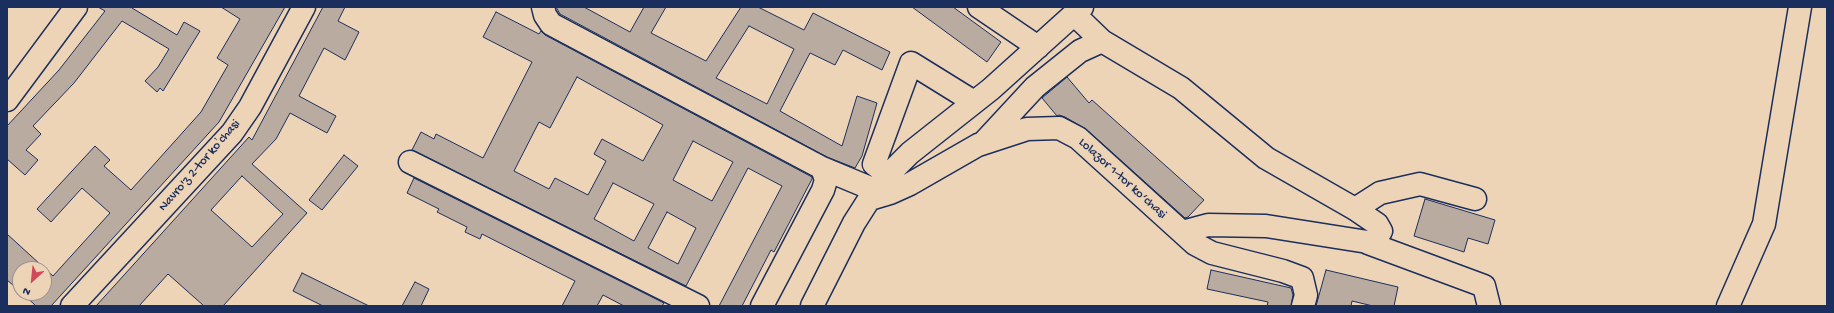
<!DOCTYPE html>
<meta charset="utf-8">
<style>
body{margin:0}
#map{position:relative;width:1834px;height:313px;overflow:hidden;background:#eed4b6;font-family:"Gochi Hand",sans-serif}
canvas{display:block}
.frame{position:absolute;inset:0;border:8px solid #1b2f5e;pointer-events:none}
.north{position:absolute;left:12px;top:261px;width:40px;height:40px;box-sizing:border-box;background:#eed4b6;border:1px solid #9a9293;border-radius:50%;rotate:207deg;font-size:11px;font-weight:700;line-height:16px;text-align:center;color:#1b2f5e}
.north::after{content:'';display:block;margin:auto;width:14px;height:18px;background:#d1495b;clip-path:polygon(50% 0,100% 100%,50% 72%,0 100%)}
</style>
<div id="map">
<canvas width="1834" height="313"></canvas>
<div class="frame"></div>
<div class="north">N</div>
</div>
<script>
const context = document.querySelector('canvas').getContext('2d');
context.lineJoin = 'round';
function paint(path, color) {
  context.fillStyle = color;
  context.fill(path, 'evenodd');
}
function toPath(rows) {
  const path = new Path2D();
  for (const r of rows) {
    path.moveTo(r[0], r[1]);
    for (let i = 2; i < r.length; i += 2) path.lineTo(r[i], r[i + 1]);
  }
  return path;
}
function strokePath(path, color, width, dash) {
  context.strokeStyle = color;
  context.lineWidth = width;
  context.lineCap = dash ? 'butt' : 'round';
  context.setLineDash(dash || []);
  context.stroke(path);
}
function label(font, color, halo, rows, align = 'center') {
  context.font = font + ' "Gochi Hand",sans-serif';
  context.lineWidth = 3;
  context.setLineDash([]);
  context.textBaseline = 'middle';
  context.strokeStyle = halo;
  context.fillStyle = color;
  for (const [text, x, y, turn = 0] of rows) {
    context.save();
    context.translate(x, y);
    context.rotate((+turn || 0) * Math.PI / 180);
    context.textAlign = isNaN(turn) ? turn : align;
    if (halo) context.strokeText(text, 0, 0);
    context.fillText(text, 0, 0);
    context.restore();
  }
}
const building = toPath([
 [98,7,133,7,132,8,177,35,184,22,200,31,163,91,160,88,157,92,145,81,158,67,169,49,122,21,74,83,33,126,41,134,26,150,38,160,25,175,7,159,7,126,59,70,105,11,98,7],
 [221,7,285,7,219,122,51,306,36,306,22,293,44,293,44,269,20,269,20,291,7,280,7,234,53,276,110,213,82,188,51,222,37,209,95,146,110,160,104,166,131,190,201,112,228,65,217,58,240,19,221,7],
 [323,7,345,7,338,21,359,32,345,60,324,48,299,96,336,116,327,133,290,113,276,139,252,164,307,213,223,306,204,306,168,274,139,306,96,306,249,137,252,140,323,7],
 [242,176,283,214,252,247,211,210,242,176],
 [556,7,584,7,630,32,644,7,666,7,651,33,706,61,741,7,758,7,804,30,813,13,890,52,882,70,843,50,835,65,810,53,780,111,842,146,857,96,877,103,862,156,855,168,827,157,560,14,556,7],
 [749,26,794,49,767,104,716,78,749,26],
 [912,7,953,7,1001,42,987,62,912,7],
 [496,12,539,34,541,31,545,35,812,177,812,179,774,252,771,250,742,306,719,306,782,186,748,168,686,286,412,150,421,132,434,139,436,134,483,158,532,62,483,37,496,12],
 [577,77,663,125,643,161,602,139,594,154,606,161,588,195,555,178,549,189,514,171,539,122,550,128,577,77],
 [693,141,733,162,712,201,673,180,693,141],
 [613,183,654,204,634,241,594,219,613,183],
 [667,212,696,228,678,264,648,248,667,212],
 [1067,77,1089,103,1092,100,1204,200,1188,217,1185,218,1086,129,1065,117,1059,115,1057,116,1042,98,1067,77],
 [344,155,358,166,322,210,309,200,344,155],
 [414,178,664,303,662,306,624,306,603,295,597,306,562,306,575,281,482,234,480,239,465,232,467,227,437,212,439,209,407,193,414,178],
 [1425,199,1495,220,1488,244,1468,238,1464,252,1414,236,1425,199],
 [1211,270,1291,288,1293,295,1291,306,1267,306,1268,302,1207,289,1211,270],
 [1326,270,1398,287,1394,306,1373,306,1352,301,1351,306,1316,306,1326,270],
 [302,273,369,306,323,306,293,291,302,273],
 [415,282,429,289,421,306,402,306,415,282]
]);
paint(building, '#baaba0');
strokePath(building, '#1b2f5e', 1);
const minor = toPath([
 [543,7,545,15,551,24,822,168,826,180,823,190,762,306],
 [979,7,1038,47],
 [1074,14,1102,41,1181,88,1266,158,1355,209,1377,224,1381,231,1374,243,1266,226,1208,225,1182,232],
 [7,100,76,7],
 [984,142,1035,87,1080,51,1102,41],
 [410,162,698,306],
 [822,168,875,190],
 [888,175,874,164,911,63,974,102],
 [870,199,890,193,910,184,978,145,1027,129,1059,128,1078,138,1195,244,1212,253,1283,271,1302,278,1306,295,1303,306],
 [1355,209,1380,193,1420,184,1475,199],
 [1368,243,1484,286,1489,306],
 [72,306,232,133,250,107,304,7],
 [812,306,854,223,875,190,888,175,910,153,991,89,1082,7],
 [1728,306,1764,224,1800,7]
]);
strokePath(minor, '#1b2f5e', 25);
strokePath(minor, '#eed4b6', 22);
label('13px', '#1b2f5e', '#eed4b6', [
 ["Navro'z 2-tor koʼchasi",200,166,-49],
 ["Lolazor 1-tor ko‘chasi",1122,179,42]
]);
</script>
